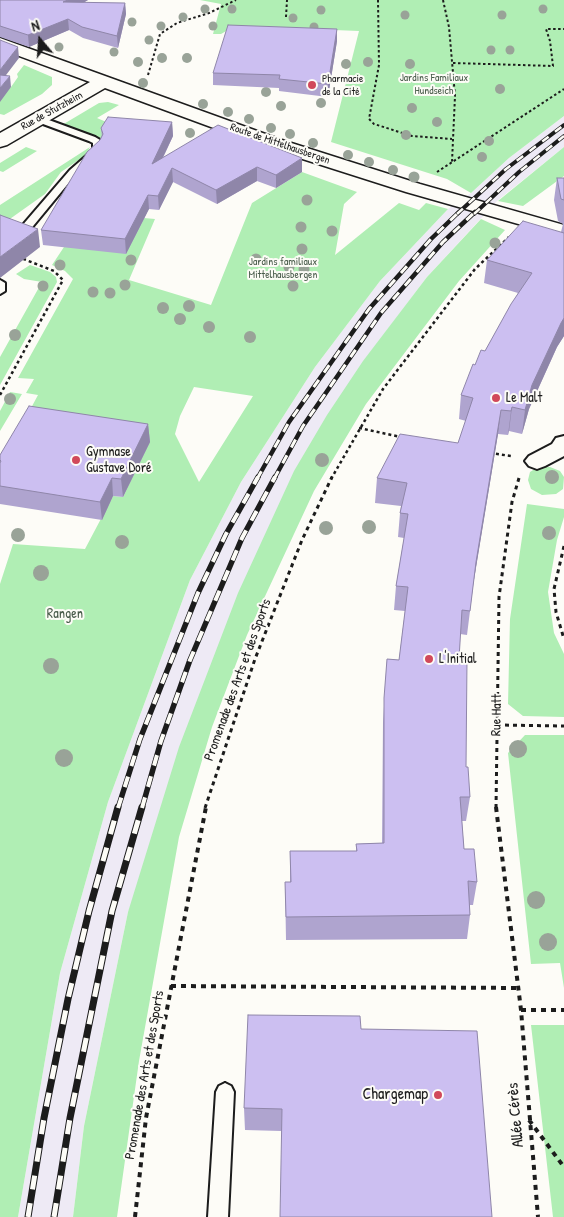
<!DOCTYPE html>
<meta charset="utf-8">
<style>
body{margin:0}
#map{position:relative;width:564px;height:1217px;overflow:hidden;background:#fdfcf7;font-family:"Patrick Hand",sans-serif}
canvas{display:block}
.north{position:absolute;left:15px;top:15px;width:50px;height:50px;-webkit-text-stroke:4px #fdfcf7;paint-order:stroke;rotate:342deg;font-size:14px;font-weight:700;line-height:20px;text-align:center;color:#1c1c1c}
.north::after{content:'';display:block;margin:auto;width:18px;height:22px;background:#1c1c1c;clip-path:polygon(50% 0,100% 100%,50% 72%,0 100%)}
</style>
<div id="map">
<canvas width="564" height="1217"></canvas>
<div class="north">N</div>
</div>
<script>
const context = document.querySelector('canvas').getContext('2d');
context.lineJoin = 'round';
function paint(path, color) {
  context.fillStyle = color;
  context.fill(path, 'evenodd');
}
function toPath(rows) {
  const path = new Path2D();
  for (const r of rows) {
    path.moveTo(r[0], r[1]);
    for (let i = 2; i < r.length; i += 2) path.lineTo(r[i], r[i + 1]);
  }
  return path;
}
function strokePath(path, color, width, dash) {
  context.strokeStyle = color;
  context.lineWidth = width;
  context.lineCap = dash ? 'butt' : 'round';
  context.setLineDash(dash || []);
  context.stroke(path);
}
function label(font, color, halo, rows, align = 'center') {
  context.font = font + ' "Patrick Hand",sans-serif';
  context.lineWidth = 4;
  context.setLineDash([]);
  context.textBaseline = 'middle';
  context.strokeStyle = halo;
  context.fillStyle = color;
  for (const [text, x, y, turn = 0] of rows) {
    context.save();
    context.translate(x, y);
    context.rotate((+turn || 0) * Math.PI / 180);
    context.textAlign = isNaN(turn) ? turn : align;
    if (halo) context.strokeText(text, 0, 0);
    context.fillText(text, 0, 0);
    context.restore();
  }
}
paint(toPath([
 [564,116,564,147,497,201,427,277,363,362,128,912,84,1126,73,1217,18,1217,60,973,108,802,190,580,241,482,315,367,380,281,448,209,471,193,509,158]
]), '#eeeaf5');
paint(toPath([
 [200,0,564,0,564,116,509,158,471,193,447,179,331,142,359,31,235,26,221,34,213,34,221,4],
 [24,65,52,77,52,85,42,94,4,115,0,114,0,95,11,87,18,77,17,74],
 [108,102,119,105,97,118,125,130,105,142,62,125,99,103],
 [26,147,37,151,3,172,0,171,0,163],
 [90,147,86,155,61,172,45,194,0,226,0,205],
 [564,147,564,176,523,206,498,201],
 [302,172,357,192,344,204,335,255,399,203,419,210,426,203,448,209,380,281,315,367,241,482,190,580,108,802,60,973,18,1217,0,1217,0,584,13,544,85,549,113,496,123,497,149,442,23,423,38,395,26,393,34,379,18,378,73,279,65,271,52,265,64,247,144,218,155,219,129,280,211,305,252,203],
 [194,387,253,396,199,482,175,434,180,416],
 [481,219,505,230,459,281,366,404,314,491,247,635,212,727,179,837,139,1061,117,1217,73,1217,84,1126,128,912,179,747,238,593,294,471,327,415,363,361,427,277],
 [30,265,50,272,56,277,57,282,0,385,0,357,42,282,24,279,16,274],
 [10,392,22,394,0,431,0,411],
 [538,467,550,467,560,471,564,477,563,489,556,494,542,495,531,489,528,480,530,472],
 [527,504,564,509,564,517,557,540,548,592,554,633,564,654,564,717,523,716,508,704,510,619],
 [525,735,564,735,564,988,560,963,531,964,508,753],
 [531,1025,564,1025,564,1217,553,1217]
]), '#b0eeb4');
const lane = toPath([
 [38,116,95,137,100,140,103,147,100,153,76,174,29,231,25,232,21,231,21,227,70,170,93,150,93,143,89,141,35,121,35,117,38,116],
 [0,280,5,283,5,291,0,294,0,280],
 [225,1083,231,1086,234,1092,228,1217,208,1217,216,1092,219,1086,225,1083]
]);
const street = toPath([
 [564,436,564,456,545,466,537,469,529,466,525,461,529,456,552,444,556,438,564,436]
]);
const secondary = toPath([
 [0,38,282,140,420,184,564,225,564,237,406,192,268,148,105,88,7,145,0,147,0,133,90,82,0,49,0,38]
]);
strokePath(lane, '#1c1c1c', 4);
strokePath(street, '#1c1c1c', 4);
strokePath(secondary, '#1c1c1c', 3);
strokePath(toPath([
 [378,0,379,65,369,119,374,124,412,136,452,139],
 [443,0,449,27,455,96,452,162],
 [286,17,287,0],
 [453,63,553,66,550,41,546,29,564,29],
 [148,75,160,34,177,23,209,13,236,0],
 [437,172,564,89]
]), '#1c1c1c', 2, [2.5, 2.5]);
strokePath(toPath([
 [0,395,63,280,54,271,21,258],
 [359,428,401,437],
 [490,453,511,456],
 [331,479,383,389,475,269,509,237]
]), '#1c1c1c', 2.5, [3, 3]);
strokePath(toPath([
 [564,546,554,589,556,612,564,639],
 [497,725,564,726],
 [205,808,255,659,302,540,332,477],
 [496,808,499,597,512,502,519,478]
]), '#1c1c1c', 3, [4, 4]);
strokePath(toPath([
 [496,807,521,1010,538,1217],
 [171,986,518,988],
 [521,1010,564,1010],
 [529,1120,564,1167],
 [135,1217,146,1118,206,807]
]), '#1c1c1c', 4, [5, 5]);
paint(lane, '#fdfcf7');
paint(street, '#fdfcf7');
paint(secondary, '#fdfcf7');
const railFar3 = toPath([
 [457,214,506,169,564,125],
 [474,214,519,172,564,136]
]);
const railFar2 = toPath([
 [257,479,289,422,369,309,431,239,459,212],
 [274,479,303,426,381,313,443,242,475,212]
]);
const railFar1 = toPath([
 [118,808,140,739,198,593,226,534,258,477],
 [142,808,161,741,190,660,242,538,275,477]
]);
const rail = toPath([
 [28,1217,44,1118,68,999,89,911,118,807],
 [54,1217,70,1118,112,911,142,807]
]);
strokePath(railFar3, '#1c1c1c', 4);
strokePath(railFar2, '#1c1c1c', 4.5);
strokePath(railFar1, '#1c1c1c', 5.5);
strokePath(rail, '#1c1c1c', 7);
strokePath(railFar3, '#fdfcf7', 2.5, [8]);
strokePath(railFar2, '#fdfcf7', 3, [9]);
strokePath(railFar1, '#fdfcf7', 4, [11]);
strokePath(rail, '#fdfcf7', 5, [14]);
context.fillStyle = '#99a398';
for (const [x, y, r] of [
 [205,9,4.5],
 [232,9,4.5],
 [543,9,4.5],
 [321,10,4.5],
 [405,15,4.5],
 [502,15,4.5],
 [183,17,4.5],
 [293,18,4.5],
 [132,22,4.5],
 [161,26,4.5],
 [213,26,4.5],
 [314,27,4.5],
 [149,40,4.5],
 [59,47,4.5],
 [491,50,4.5],
 [510,50,4.5],
 [114,52,4.5],
 [162,58,5],
 [187,58,5],
 [138,62,5],
 [368,62,5],
 [346,64,5],
 [410,64,5],
 [143,83,5],
 [500,89,5],
 [266,92,5],
 [321,103,5],
 [203,104,5],
 [281,106,5],
 [412,108,5],
 [228,112,5],
 [249,119,5],
 [437,122,5],
 [271,128,5],
 [190,133,5],
 [290,134,5],
 [406,135,5],
 [489,141,5],
 [313,143,5],
 [348,155,5],
 [482,157,5],
 [369,162,5],
 [393,170,5],
 [414,177,5.5],
 [307,200,5.5],
 [301,227,5.5],
 [332,231,5.5],
 [495,243,5.5],
 [302,249,5.5],
 [256,259,5.5],
 [131,260,5.5],
 [60,265,5.5],
 [289,267,5.5],
 [304,269,5.5],
 [125,285,5.5],
 [43,286,5.5],
 [293,286,5.5],
 [93,292,5.5],
 [110,293,5.5],
 [189,306,6],
 [163,308,6],
 [180,319,6],
 [209,327,6],
 [15,335,6],
 [250,337,6],
 [10,399,6],
 [322,460,7],
 [552,477,7],
 [369,527,7],
 [326,528,7],
 [549,533,7],
 [18,535,7],
 [122,542,7],
 [41,573,8],
 [51,666,8],
 [518,749,9],
 [64,758,9],
 [536,900,9],
 [548,942,9]
]) {
  context.beginPath();
  context.arc(x, y, r, 0, 2 * Math.PI);
  context.fill();
}
paint(toPath([
 [0,0,88,0,83,3,125,3,126,14,118,48,83,38,69,30,29,47,0,37],
 [337,29,337,41,328,97,279,91,279,88,213,85,213,73],
 [172,122,173,136,163,158,302,158,302,172,276,188,257,181,217,204,173,182,159,210,149,209,126,254,43,245,41,230,100,140,102,137,101,128],
 [557,178,564,178,564,336,557,347,529,409,522,434,509,431,508,435,498,434,474,579,467,635,460,634,459,659,466,767,470,797,466,821,462,821,464,849,477,882,473,905,470,905,470,915,467,939,286,940,285,882,290,882,290,851,356,851,356,844,382,843,383,722,387,659,399,660,405,611,394,610,396,586,404,538,398,537,400,513,401,506,375,503,377,478,458,443,466,421,459,419,461,395,475,365,485,351,518,293,484,283,487,260,561,232,563,224,558,221,554,200],
 [148,424,150,442,123,497,113,496,102,520,0,504,0,455],
 [361,1029,281,1131,245,1130,244,1108]
]), '#afa4cf');
paint(toPath([
 [68,0,88,0,65,13,63,2],
 [125,3,126,14,118,48,117,36],
 [68,19,69,30,29,47,28,35],
 [337,29,337,41,328,97,328,84],
 [18,47,19,58,0,83,0,70],
 [10,76,11,87,0,102,0,88],
 [172,122,173,136,153,178,152,164],
 [302,158,302,172,276,188,276,175],
 [257,167,257,181,217,204,216,190],
 [172,168,173,182,159,210,158,196],
 [148,195,149,209,126,254,125,239],
 [38,229,40,247,0,278,0,257],
 [564,318,564,336,557,347,529,409,522,434,525,410,532,385,561,323],
 [512,407,509,431,508,435,511,411],
 [501,410,498,434,473,586,476,562],
 [148,424,150,442,123,497,121,479],
 [112,478,113,496,102,520,100,502]
]), '#8f86a9');
const building = toPath([
 [0,0,68,0,63,2,125,3,117,36,82,27,68,19,28,35,0,26,0,0],
 [228,25,337,29,328,84,279,79,280,75,213,73,228,25],
 [0,40,18,47,0,70,0,40],
 [0,75,10,76,0,88,0,75],
 [108,117,172,122,152,164,218,125,302,158,276,175,257,167,216,190,172,168,158,196,148,195,125,239,41,230,87,152,100,140,103,134,101,128,108,117],
 [557,178,564,178,564,200,561,199,557,178],
 [0,215,38,229,0,257,0,215],
 [523,221,564,233,564,318,561,323,532,385,525,410,512,407,511,411,501,410,476,562,470,611,462,610,459,659,467,660,466,767,468,767,470,797,460,797,464,849,474,849,477,882,468,881,470,915,286,917,285,882,291,882,290,851,357,851,356,844,384,843,384,698,387,659,399,660,408,587,396,586,408,514,400,513,407,483,377,478,400,434,458,443,473,398,461,395,473,364,475,365,481,350,485,351,511,304,532,273,487,260,523,221],
 [29,406,148,424,121,479,112,478,100,502,0,486,0,463,1,461,0,460,0,455,29,406],
 [248,1015,360,1016,361,1029,477,1031,492,1217,280,1217,282,1109,244,1108,248,1015]
]);
paint(building, '#ccbff1');
strokePath(building, '#8f86a9', 1);
for (const [x, y, r, color] of [
 [312,85,5,"#d1495b"],
 [496,398,5,"#d1495b"],
 [76,460,5,"#d1495b"],
 [429,659,5,"#d1495b"],
 [438,1095,5,"#d1495b"]
]) {
  const dot = new Path2D();
  dot.arc(x, y, r, 0, 2 * Math.PI);
  context.fillStyle = color;
  context.fill(dot);
  strokePath(dot, '#fdfcf7', 2);
}
label('11px', '#485b4a', '#fdfcf7', [
 ["Jardins Familiaux",434,78],
 ["Hundseich",434,91],
 ["Jardins familiaux",283,262],
 ["Mittelhausbergen",283,275]
]);
label('11px', '#1c1c1c', '#fdfcf7', [
 ["Pharmacie",322,79],
 ["de la Cité",322,92]
], 'left');
label('11px', '#1c1c1c', '#fdfcf7', [
 ["Rue de Stutzheim",52,111,-29],
 ["Route de Mittelhausbergen",280,144,19]
]);
label('14px', '#1c1c1c', '#fdfcf7', [
 ["Le Malt",506,398],
 ["Gymnase",86,452],
 ["Gustave Doré",86,468],
 ["L'Initial",439,659]
], 'left');
label('14px', '#485b4a', '#fdfcf7', [
 ["Rangen",65,614]
]);
label('14px', '#1c1c1c', '#fdfcf7', [
 ["Promenade des Arts et des Sports",238,680,-70],
 ["Rue Hatt",497,715,-89],
 ["Promenade des Arts et des Sports",145,1075,-80]
]);
label('16px', '#1c1c1c', '#fdfcf7', [
 ["Chargemap",428,1095]
], 'right');
label('16px', '#1c1c1c', '#fdfcf7', [
 ["Allée Cérès",516,1115,-95]
]);
</script>
